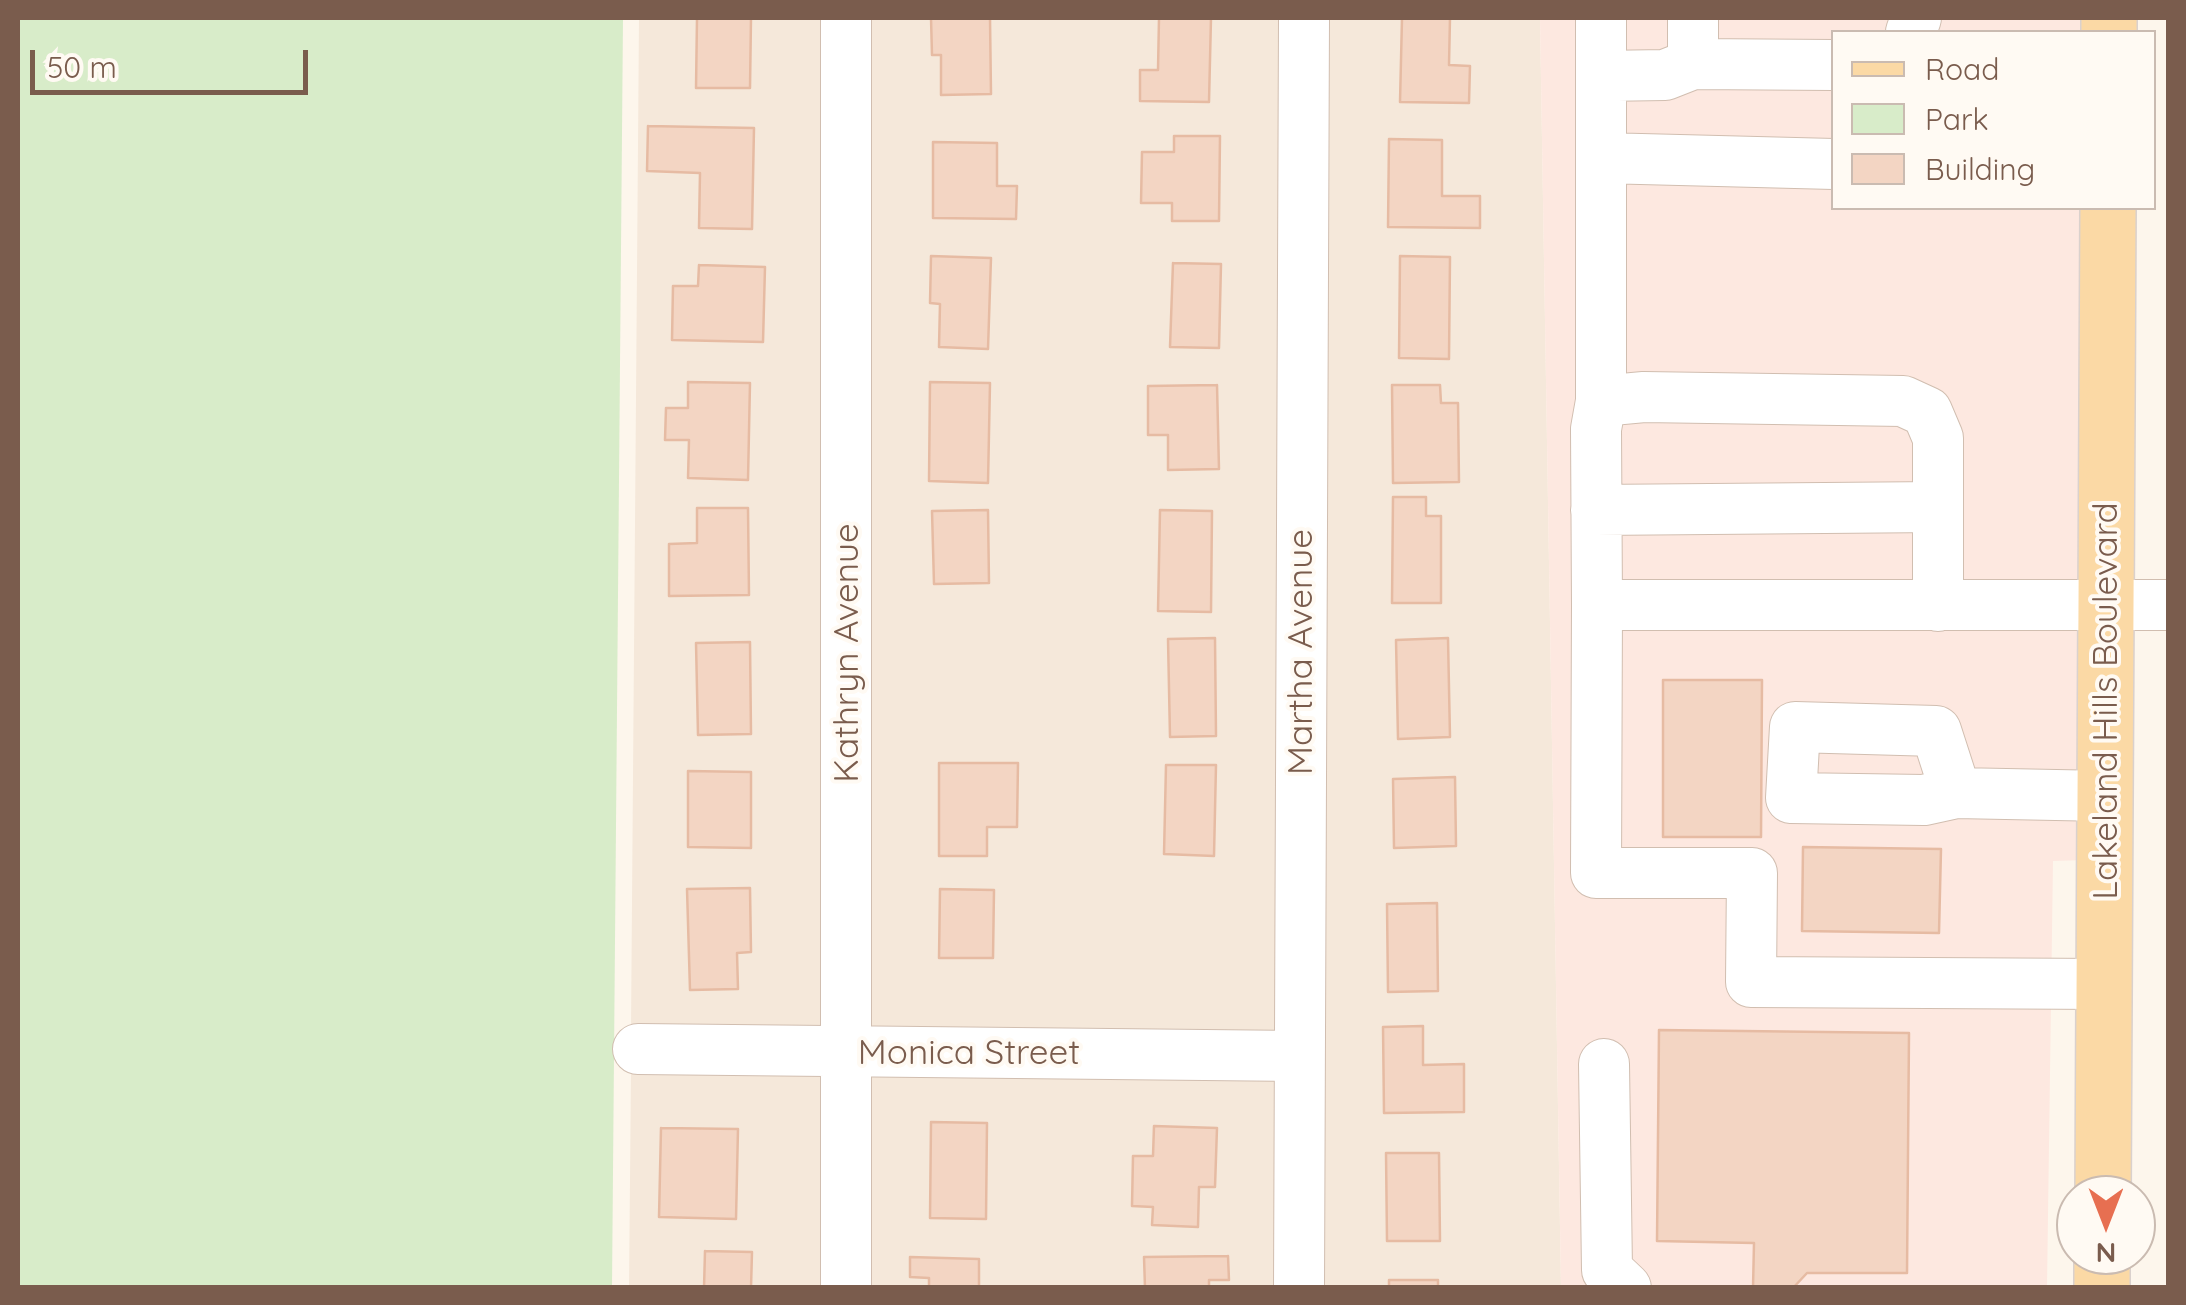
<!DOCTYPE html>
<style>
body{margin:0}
#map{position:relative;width:2186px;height:1305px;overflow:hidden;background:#fdf6ec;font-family:Quicksand,sans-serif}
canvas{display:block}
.frame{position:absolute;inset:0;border:20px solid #7a5c4d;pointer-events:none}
.legend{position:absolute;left:1831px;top:30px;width:325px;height:180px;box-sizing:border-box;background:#fffaf3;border:2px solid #cabbb1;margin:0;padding:12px 18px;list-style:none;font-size:30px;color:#7a5c4d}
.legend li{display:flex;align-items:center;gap:20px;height:50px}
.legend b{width:50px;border:2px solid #cabbb1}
.north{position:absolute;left:2056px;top:1175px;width:100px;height:100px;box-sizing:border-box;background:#fffaf3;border:2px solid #cabbb1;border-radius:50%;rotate:180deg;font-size:28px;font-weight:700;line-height:40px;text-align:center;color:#7a5c4d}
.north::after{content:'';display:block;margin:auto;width:35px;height:45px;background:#e76f51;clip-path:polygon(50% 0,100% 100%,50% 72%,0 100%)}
.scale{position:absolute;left:30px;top:50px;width:278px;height:45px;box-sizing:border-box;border:5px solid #7a5c4d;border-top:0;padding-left:12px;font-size:30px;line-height:35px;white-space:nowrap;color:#7a5c4d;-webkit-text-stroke:8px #fffaf3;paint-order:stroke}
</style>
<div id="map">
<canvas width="2186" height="1305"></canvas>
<div class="frame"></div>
<ul class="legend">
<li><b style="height:12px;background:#fbd9a5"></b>Road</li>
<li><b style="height:28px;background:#d8ecc9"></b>Park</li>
<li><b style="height:28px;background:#f3d5c3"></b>Building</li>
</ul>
<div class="north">N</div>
<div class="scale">50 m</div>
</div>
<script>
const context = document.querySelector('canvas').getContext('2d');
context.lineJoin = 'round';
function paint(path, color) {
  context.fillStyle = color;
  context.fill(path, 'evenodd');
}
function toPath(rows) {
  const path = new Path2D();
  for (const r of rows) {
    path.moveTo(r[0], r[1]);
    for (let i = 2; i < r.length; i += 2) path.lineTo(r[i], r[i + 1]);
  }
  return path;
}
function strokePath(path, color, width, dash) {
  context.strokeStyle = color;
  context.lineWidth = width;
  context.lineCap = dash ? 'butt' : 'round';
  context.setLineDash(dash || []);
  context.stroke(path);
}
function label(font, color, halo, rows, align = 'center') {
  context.font = font + ' Quicksand,sans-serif';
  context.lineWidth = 8;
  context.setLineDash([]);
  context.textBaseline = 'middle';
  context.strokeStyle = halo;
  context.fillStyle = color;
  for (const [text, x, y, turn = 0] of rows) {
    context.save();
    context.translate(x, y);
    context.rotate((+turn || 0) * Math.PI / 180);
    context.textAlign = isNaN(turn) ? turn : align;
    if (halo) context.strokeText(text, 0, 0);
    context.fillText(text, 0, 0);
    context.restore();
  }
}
paint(toPath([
 [639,18,827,18,829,1031,631,1028],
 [865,18,1285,18,1280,1035,867,1031],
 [1323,18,1540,18,1561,1287,1318,1287],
 [631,1071,829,1074,827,1287,629,1288],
 [867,1074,1280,1078,1280,1287,865,1288]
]), '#f5e8da');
paint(toPath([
 [1540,18,2090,18,2090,32,1834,32,1834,208,2089,208,2086,860,2053,861,2047,1287,1561,1287]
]), '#fde8e0');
paint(toPath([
 [18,18,623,18,612,1287,18,1287]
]), '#d8ecc9');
const building = toPath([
 [697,18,751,18,750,88,696,88,697,18],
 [931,18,990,18,991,94,941,95,941,55,932,55,931,18],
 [1159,18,1211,18,1209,102,1140,101,1140,70,1158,70,1159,18],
 [1402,18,1450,18,1449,65,1470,66,1469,103,1400,102,1402,18],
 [648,126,754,128,752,229,699,228,700,173,647,171,648,126],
 [1174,136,1220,136,1219,221,1172,221,1172,203,1141,203,1142,152,1174,152,1174,136],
 [1389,139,1442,140,1442,196,1480,196,1480,228,1388,227,1389,139],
 [933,142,997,143,997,186,1017,186,1016,219,933,218,933,142],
 [931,256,991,258,988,349,939,347,940,304,930,303,931,256],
 [1400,256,1450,257,1449,359,1399,358,1400,256],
 [1173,263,1221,264,1219,348,1170,347,1173,263],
 [699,265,765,267,763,342,672,340,673,286,698,286,699,265],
 [688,382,750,383,748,480,688,478,689,440,665,440,666,408,688,408,688,382],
 [930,382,990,383,988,483,929,481,930,382],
 [1217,385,1219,469,1168,470,1168,435,1148,435,1148,386,1217,385],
 [1392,385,1440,385,1441,403,1458,403,1459,482,1393,483,1392,385],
 [1393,497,1426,497,1426,516,1441,516,1441,603,1392,603,1393,497],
 [697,508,748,508,749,595,669,596,669,544,697,543,697,508],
 [988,510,989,583,934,584,932,511,988,510],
 [1160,510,1212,511,1211,612,1158,611,1160,510],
 [1215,638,1216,736,1170,737,1168,639,1215,638],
 [1448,638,1450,737,1398,739,1396,640,1448,638],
 [750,642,751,734,698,735,696,643,750,642],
 [1663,680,1762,680,1761,837,1663,837,1663,680],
 [939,763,1018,763,1017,827,987,827,987,856,939,856,939,763],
 [1166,765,1216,765,1214,856,1164,854,1166,765],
 [688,771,751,772,751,848,688,847,688,771],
 [1455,777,1456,846,1394,848,1393,779,1455,777],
 [1803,847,1941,849,1939,933,1802,931,1803,847],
 [750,888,751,952,737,953,738,989,690,990,687,889,750,888],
 [940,889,994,890,993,958,939,958,940,889],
 [1437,903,1438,991,1388,992,1387,904,1437,903],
 [1423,1026,1423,1065,1464,1064,1464,1112,1384,1113,1383,1027,1423,1026],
 [1659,1030,1909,1033,1907,1273,1807,1273,1793,1288,1753,1288,1754,1243,1657,1241,1659,1030],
 [931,1122,987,1123,986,1219,930,1218,931,1122],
 [1154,1126,1217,1128,1215,1187,1199,1187,1198,1227,1152,1225,1153,1207,1132,1206,1133,1156,1153,1156,1154,1126],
 [661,1128,738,1129,736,1219,659,1217,661,1128],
 [1386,1153,1439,1153,1440,1241,1387,1241,1386,1153],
 [705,1251,752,1252,751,1288,704,1288,705,1251],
 [1228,1256,1229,1280,1209,1280,1209,1288,1145,1288,1144,1257,1228,1256],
 [910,1257,979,1259,979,1286,1010,1288,929,1288,929,1278,910,1277,910,1257],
 [1389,1280,1438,1280,1438,1288,1389,1288,1389,1280]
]);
paint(building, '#f3d5c3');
strokePath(building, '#e6bba3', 2.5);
const minor = toPath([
 [846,18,846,1288],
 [1911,32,1916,18],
 [1693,64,1834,65],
 [1601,76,1665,75,1693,64,1693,18],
 [1602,158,1834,164],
 [1601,401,1601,18],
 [1596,510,1938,507],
 [1597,605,1596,429,1601,401,1644,397,1903,401,1927,412,1938,438,1938,606],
 [1956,793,1936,731,1795,727,1791,798,1924,800,1956,793,2106,796],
 [2104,984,1751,982,1752,873,1596,873,1597,605,2168,605],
 [638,1049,1299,1056],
 [1604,1064,1607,1270,1626,1288],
 [1299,1288,1304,18]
]);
const major = toPath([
 [2109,32,2109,18],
 [2103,1195,2108,208],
 [2102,1288,2102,1255]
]);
strokePath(minor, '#d1beb0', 52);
strokePath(major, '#dad1cd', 58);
strokePath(minor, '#fff', 50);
strokePath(major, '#fbd9a5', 55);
label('35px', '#7a5c4d', '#fffaf3', [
 ["Martha Avenue",1301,652,-90],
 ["Kathryn Avenue",847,653,-90],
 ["Lakeland Hills Boulevard",2106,701,-90],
 ["Monica Street",969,1053]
]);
</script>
